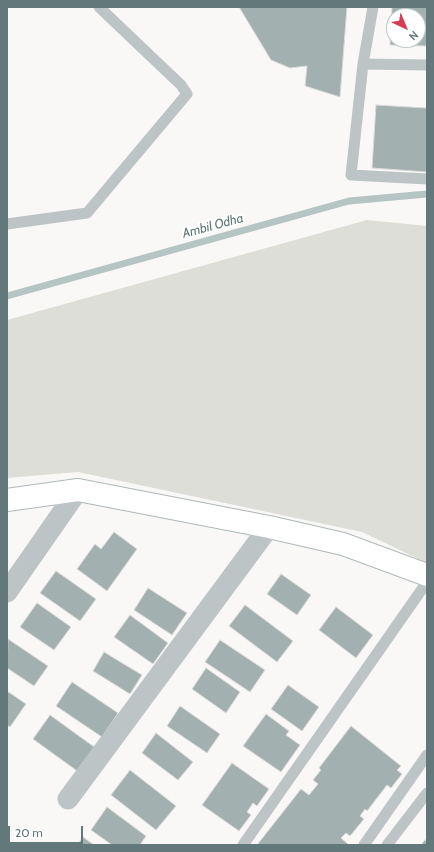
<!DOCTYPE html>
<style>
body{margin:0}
#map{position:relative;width:434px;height:852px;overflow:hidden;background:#f9f8f7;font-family:Cabin,sans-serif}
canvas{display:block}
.frame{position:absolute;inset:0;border:8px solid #62787a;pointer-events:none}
.north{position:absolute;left:386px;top:8px;width:40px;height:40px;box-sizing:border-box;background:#fff;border:1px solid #c0c9ca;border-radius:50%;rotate:136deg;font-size:11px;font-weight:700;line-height:16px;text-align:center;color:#62787a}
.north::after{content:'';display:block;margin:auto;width:14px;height:18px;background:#d63a54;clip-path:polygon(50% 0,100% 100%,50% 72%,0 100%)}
.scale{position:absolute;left:8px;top:826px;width:75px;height:18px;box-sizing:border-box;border:2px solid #62787a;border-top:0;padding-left:5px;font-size:12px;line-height:14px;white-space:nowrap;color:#62787a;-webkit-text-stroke:3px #fff;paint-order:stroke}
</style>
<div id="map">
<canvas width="434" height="852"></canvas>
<div class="frame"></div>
<div class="north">N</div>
<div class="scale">20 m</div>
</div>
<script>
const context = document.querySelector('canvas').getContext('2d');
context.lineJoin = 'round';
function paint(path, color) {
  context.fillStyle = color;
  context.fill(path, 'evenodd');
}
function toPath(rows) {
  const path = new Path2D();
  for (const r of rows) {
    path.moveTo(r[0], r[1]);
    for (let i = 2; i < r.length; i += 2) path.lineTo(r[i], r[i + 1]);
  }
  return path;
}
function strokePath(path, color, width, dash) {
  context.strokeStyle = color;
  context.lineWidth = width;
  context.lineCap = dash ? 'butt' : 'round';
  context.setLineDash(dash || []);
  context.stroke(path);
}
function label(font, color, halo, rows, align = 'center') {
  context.font = font + ' Cabin,sans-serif';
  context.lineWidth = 4;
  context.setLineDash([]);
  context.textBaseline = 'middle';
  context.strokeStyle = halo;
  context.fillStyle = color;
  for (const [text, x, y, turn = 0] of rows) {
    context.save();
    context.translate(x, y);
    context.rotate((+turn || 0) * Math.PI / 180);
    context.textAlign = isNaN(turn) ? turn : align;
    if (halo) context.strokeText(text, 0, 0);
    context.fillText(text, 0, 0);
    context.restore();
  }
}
paint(toPath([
 [367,220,427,226,427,563,362,532,78,472,7,478,7,320]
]), '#dcded7');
strokePath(toPath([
 [7,296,349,201,427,194]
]), '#b5c5c3', 7);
const building = toPath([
 [239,7,347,7,340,97,305,86,307,66,290,68,271,60,239,7],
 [392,7,427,7,427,46,390,45,392,7],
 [394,16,418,16,418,40,394,40,394,16],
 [376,105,427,108,427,172,372,168,376,105],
 [114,532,137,549,107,591,77,569,95,544,101,549,114,532],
 [56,571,96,599,80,621,40,593,56,571],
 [281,574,311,595,297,615,267,594,281,574],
 [148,588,187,613,172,635,134,610,148,588],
 [37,603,71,627,54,650,20,627,37,603],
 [245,605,293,641,277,662,229,626,245,605],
 [336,607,373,635,356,658,319,630,336,607],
 [130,615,168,643,153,664,114,637,130,615],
 [8,639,48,666,34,686,7,668,8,639],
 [220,640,265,670,250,692,205,662,220,640],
 [104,652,142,675,130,694,93,671,104,652],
 [206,668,240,692,226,713,192,689,206,668],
 [72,682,118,713,102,737,56,706,72,682],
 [288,685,319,707,302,731,271,709,288,685],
 [7,691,26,704,10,727,7,725,7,691],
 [180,706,220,734,207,753,167,726,180,706],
 [266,714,289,731,286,735,300,745,281,772,243,746,266,714],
 [50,715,97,749,80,773,33,739,50,715],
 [351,726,401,766,397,770,402,774,391,788,387,785,367,811,365,809,360,816,364,819,350,836,346,833,341,838,349,845,257,845,301,789,309,795,318,784,313,780,321,770,319,768,351,726],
 [156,733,193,762,178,780,142,753,156,733],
 [232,763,269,789,257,806,253,803,247,812,251,815,239,831,202,805,232,763],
 [130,770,176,806,156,830,111,795,130,770],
 [107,807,146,836,140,845,112,845,91,830,107,807],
 [83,837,94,845,77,845,83,837],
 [425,840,427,841,427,845,421,845,425,840]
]);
paint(building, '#a2b0b0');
strokePath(building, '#dbdad9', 1);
const secondary = toPath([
 [7,500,78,490,269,527,343,544,427,575]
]);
strokePath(secondary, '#afb9ba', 24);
strokePath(toPath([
 [373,7,363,64,427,65],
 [363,64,351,175,427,179],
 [7,224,87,213,187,94,181,85,99,7],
 [243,845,427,582],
 [364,845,427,755],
 [387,845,427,793]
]), '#bcc4c5', 11);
strokePath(toPath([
 [7,592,78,490],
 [68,799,269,527]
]), '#bcc4c5', 21);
strokePath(secondary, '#fff', 22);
label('italic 13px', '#617976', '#fff', [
 ["Ambil Odha",213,226,-15]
]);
</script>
